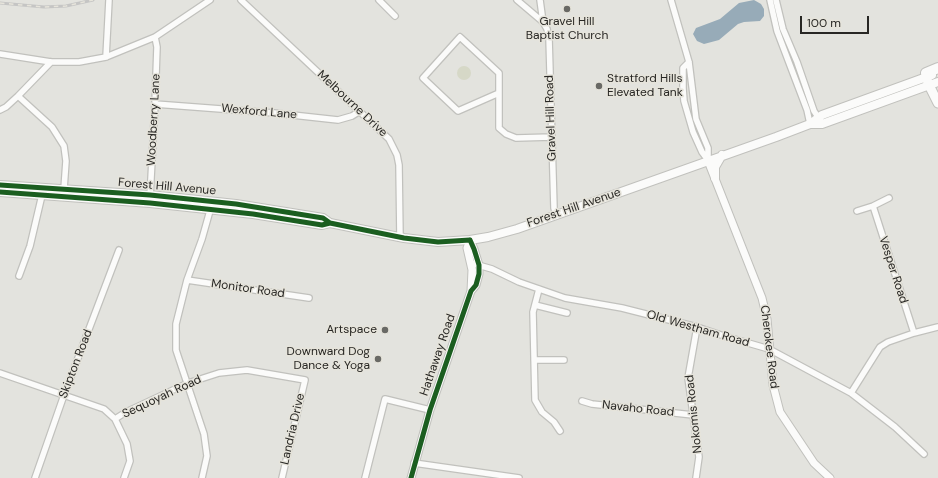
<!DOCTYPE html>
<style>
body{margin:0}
#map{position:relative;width:938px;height:478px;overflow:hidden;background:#e3e3de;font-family:"DM Sans",sans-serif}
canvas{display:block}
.scale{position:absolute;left:800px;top:16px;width:69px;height:18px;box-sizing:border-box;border:2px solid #282724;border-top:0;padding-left:5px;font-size:12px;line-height:14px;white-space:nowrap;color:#282724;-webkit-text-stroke:3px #e6e4db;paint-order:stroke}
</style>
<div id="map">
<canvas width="938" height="478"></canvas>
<div class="scale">100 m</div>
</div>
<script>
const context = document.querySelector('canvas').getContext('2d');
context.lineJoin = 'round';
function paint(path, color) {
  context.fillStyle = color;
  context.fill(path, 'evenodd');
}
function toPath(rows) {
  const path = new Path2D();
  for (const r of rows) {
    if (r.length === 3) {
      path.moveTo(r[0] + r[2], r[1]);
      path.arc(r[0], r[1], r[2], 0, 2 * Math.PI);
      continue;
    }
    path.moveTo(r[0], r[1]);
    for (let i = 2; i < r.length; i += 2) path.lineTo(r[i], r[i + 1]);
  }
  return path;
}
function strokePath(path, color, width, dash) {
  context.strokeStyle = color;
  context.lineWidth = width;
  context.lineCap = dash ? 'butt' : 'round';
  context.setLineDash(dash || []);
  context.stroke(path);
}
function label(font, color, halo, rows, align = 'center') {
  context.font = font + ' "DM Sans",sans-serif';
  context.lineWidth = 3;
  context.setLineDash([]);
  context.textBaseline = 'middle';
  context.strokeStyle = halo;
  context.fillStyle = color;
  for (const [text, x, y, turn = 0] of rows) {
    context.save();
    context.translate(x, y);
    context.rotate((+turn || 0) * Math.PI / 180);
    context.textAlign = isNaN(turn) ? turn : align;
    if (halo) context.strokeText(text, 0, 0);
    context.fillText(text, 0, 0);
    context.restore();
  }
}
paint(toPath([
 [464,73,7]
]), '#d6d8c7');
paint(toPath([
 [754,0,761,4,764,9,764,16,760,21,744,22,738,24,719,40,704,44,697,41,693,34,696,28,720,19,739,3]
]), '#97abb8');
const minor = toPath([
 [241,0,389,139,397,155,399,165,400,238],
 [379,0,395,16],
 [517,0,543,22,547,29,549,38,554,208,556,215],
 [540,0,543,22],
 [671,0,689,62,696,119,708,148,708,161],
 [770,0,777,31,807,110,810,124],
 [776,0,783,29,797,62,814,111,820,120],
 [460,37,499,73,499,93,458,111,423,78,460,37],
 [0,54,51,62,79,62,106,57,155,37,210,0],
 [106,57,109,0],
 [689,62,683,68,683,88,684,101,693,132,702,152,708,160],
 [499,93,499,128,506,134,516,138,552,137],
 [18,96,52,127,64,146,66,161,64,189],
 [155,104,274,113,338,120,352,116,360,111],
 [0,110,6,107,18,96,51,62],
 [150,197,155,104,157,47,155,37],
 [873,206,914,333],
 [857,211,873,206,889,198],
 [471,263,492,269,519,282,565,298,622,308,697,327,724,336,769,349,851,393,895,427,924,454],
 [19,276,30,246,42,195],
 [187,280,309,298],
 [539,289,533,312,535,400,542,412,554,422,560,431],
 [535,305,567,313],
 [534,360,564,360],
 [0,373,104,409,115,419,127,444,130,461,124,478],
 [851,393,880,347,888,342,914,333,938,327],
 [582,401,592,404,693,415],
 [115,419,126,412,188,383,219,373,247,370,305,380,282,478],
 [414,463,519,478],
 [35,478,64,395,119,250],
 [202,478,207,456,204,434,176,350,176,324,187,280,202,239,211,207],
 [365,478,385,399,430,410],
 [696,478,699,457,688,378,697,327]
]);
const tertiary = toPath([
 [708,161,762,298,767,319,773,385,780,412,814,463,830,478],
 [470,240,467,248,472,270,471,291],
 [411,478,430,410,471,291,476,285,479,274,479,265,474,249,470,240]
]);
const secondary = toPath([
 [810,124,822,124,938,82],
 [715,178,715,167,722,155],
 [0,185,150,195,236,204,323,218,330,223,404,238,438,242,470,240,488,237,517,229,776,137,810,124,822,115,932,75],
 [0,192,150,203,253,214,322,225,330,223]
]);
const trunk = toPath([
 [926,77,929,85,938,103]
]);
const motorway = toPath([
 [926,73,938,68]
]);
strokePath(minor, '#c1c1bd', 8);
strokePath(tertiary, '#c1c1bd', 9);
strokePath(secondary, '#c1c1bd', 10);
strokePath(trunk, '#c1c1bd', 11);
strokePath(motorway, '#c1c1bd', 12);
strokePath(minor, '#fbfbfa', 5.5);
strokePath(tertiary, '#fbfbfa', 7);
strokePath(secondary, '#fbfbfa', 8);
strokePath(trunk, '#fbfbfa', 9);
strokePath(motorway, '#fbfbfa', 10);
const rail = toPath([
 [0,3,44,7,66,6,93,0]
]);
strokePath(rail, '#c5c5c4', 3);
strokePath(rail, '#e6e4db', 1.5, [4.5]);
strokePath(toPath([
 [0,185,150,195,236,204,323,218,330,223,404,238,438,242,470,240],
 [0,192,150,203,253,214,322,225,330,223],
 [411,478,430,410,471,291,476,285,479,274,479,265,474,249,470,240]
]), '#1b5e20', 5);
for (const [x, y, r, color] of [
 [567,9,4,"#696965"],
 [599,86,4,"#696965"],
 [385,330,4,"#696965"],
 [378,359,4,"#696965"]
]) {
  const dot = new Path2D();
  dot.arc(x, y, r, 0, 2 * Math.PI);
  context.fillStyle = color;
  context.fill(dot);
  strokePath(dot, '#e6e4db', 1.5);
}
label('12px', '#282724', '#e6e4db', [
 ["Gravel Hill",567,22,"center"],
 ["Baptist Church",567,36,"center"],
 ["Stratford Hills",607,79,"left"],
 ["Elevated Tank",607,93,"left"],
 ["Artspace",377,330],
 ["Downward Dog",370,352],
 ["Dance & Yoga",370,366]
], 'right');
label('12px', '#282724', '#e6e4db', [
 ["Melbourne Drive",352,104,43],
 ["Wexford Lane",259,112,5],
 ["Gravel Hill Road",551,118,-92],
 ["Woodberry Lane",154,120,-87],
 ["Forest Hill Avenue",167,187,5],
 ["Forest Hill Avenue",574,208,-19],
 ["Vesper Road",893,270,72],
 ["Monitor Road",248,289,8],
 ["Old Westham Road",698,329,16],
 ["Cherokee Road",769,347,83],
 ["Hathaway Road",438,355,-71],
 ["Skipton Road",76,364,-69],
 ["Sequoyah Road",162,397,-25],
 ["Navaho Road",638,409,6],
 ["Nokomis Road",694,414,-96],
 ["Landria Drive",293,429,-77]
]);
</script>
